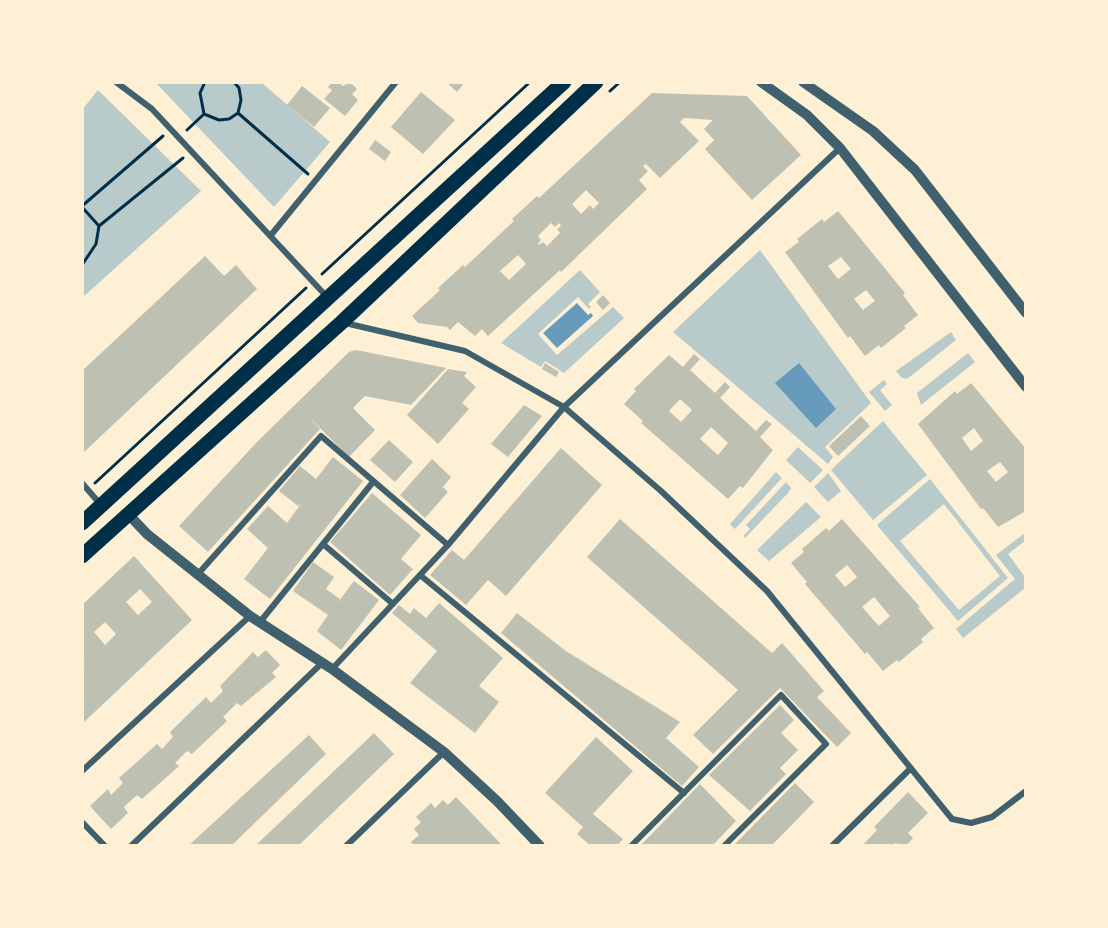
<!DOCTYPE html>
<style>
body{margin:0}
#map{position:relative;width:1108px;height:928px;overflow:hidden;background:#fdf0d5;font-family:"Open Sans",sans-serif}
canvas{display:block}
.frame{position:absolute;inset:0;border:84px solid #fdf0d5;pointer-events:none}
</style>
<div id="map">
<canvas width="1108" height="928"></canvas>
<div class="frame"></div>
</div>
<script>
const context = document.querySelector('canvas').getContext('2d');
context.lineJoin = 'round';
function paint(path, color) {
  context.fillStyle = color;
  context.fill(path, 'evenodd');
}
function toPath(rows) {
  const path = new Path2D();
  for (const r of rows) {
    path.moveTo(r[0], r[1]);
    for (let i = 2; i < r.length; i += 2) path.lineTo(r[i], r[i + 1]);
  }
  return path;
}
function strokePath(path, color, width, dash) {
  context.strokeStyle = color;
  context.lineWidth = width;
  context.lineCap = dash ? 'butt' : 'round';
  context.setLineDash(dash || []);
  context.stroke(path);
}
paint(toPath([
 [156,83,262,83,330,142,274,207],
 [98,90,201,191,83,297,82,110],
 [760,250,871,403,825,447,833,457,828,464,673,332],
 [580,270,600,292,588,304,591,307,589,309,578,297,538,334,557,355,613,307,624,318,564,373,545,361,541,367,501,343],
 [951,332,956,340,907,379,902,378,896,371],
 [968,353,975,362,921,405,917,393],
 [884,380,887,384,880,390,892,405,885,411,869,392],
 [883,421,927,475,873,520,831,470],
 [798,447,823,470,810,483,786,460],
 [776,472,782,478,735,529,730,524],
 [828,473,841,491,828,502,814,487],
 [930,479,1008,578,958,621,877,525],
 [944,504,1000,576,959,610,900,541],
 [786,482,791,488,788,493,745,538,743,536,750,529,746,525],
 [806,502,821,517,769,561,757,550],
 [1025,533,1025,541,1008,554,1025,577,1025,588,963,638,956,629,1015,579,996,555]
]), '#b9caca');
paint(toPath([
 [577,303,588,315,591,313,593,316,557,348,543,333],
 [799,363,836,409,816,428,775,383]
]), '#669bbc');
paint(toPath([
 [332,82,338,82,343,86,350,82,357,89,352,94,358,100,345,116,324,99,332,90,328,87],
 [446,82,465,82,457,92],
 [302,86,330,108,314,127,287,105],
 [421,92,455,120,423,154,391,127],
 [652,93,747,96,801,155,752,200,705,149,714,140,704,129,713,120,684,118,680,122,699,141,660,178,646,164,643,166,648,171,639,180,647,189,561,272,560,270,488,336,482,329,475,336,458,322,450,330,447,327,418,323,412,316,440,290,438,288,463,265,465,267,514,221,512,219,537,196,539,198],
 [586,190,599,203,593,209,590,205,581,214,572,204],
 [551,223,555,227,559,223,561,226,557,229,560,233,547,246,543,242,539,245,538,243,541,240,538,236],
 [518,255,526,264,509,280,500,271],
 [375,140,391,152,385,161,369,149],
 [838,211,905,293,903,295,918,315,904,326,906,328,881,348,879,345,865,356,850,336,848,338,785,252,799,242,797,239,822,219,824,222],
 [841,257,851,269,838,279,828,266],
 [866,290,875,301,863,310,854,299],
 [205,256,224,276,236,265,257,289,82,454,82,371],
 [603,295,610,303,603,310,596,302],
 [356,350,446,368,411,405,365,396,353,408,375,430,349,457,308,416,320,429,208,552,179,526,257,442,349,352],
 [694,354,700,359,690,370,715,393,725,382,730,387,720,398,756,431,766,420,772,424,760,437,773,450,743,488,740,486,728,499,641,423,643,421,624,404,636,391,634,389,669,355,683,367],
 [680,399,692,410,681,422,669,411],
 [711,427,728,443,718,455,700,439],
 [545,363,559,372,556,377,542,369],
 [448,369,467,372,464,376,476,387,462,403,469,409,438,444,407,415],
 [971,383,1026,449,1026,511,998,527,983,508,981,509,918,424,955,391,957,394],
 [974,428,983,441,971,451,962,438],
 [1000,462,1008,472,996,482,987,471],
 [524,405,542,416,508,457,491,444],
 [861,416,870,426,838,456,829,446],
 [389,440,413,462,395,482,370,460],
 [561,448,602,485,506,596,488,580,466,605,430,575,452,550,464,560],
 [333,457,363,481,270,599,244,579,268,548,247,529,268,506,287,523,302,502,298,506,279,491,300,466,316,479],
 [432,459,451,477,443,487,448,492,425,518,400,495],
 [372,493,421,535,401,559,413,569,390,595,330,542],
 [620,519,772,653,782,643,824,691,817,697,851,733,837,747,780,688,713,754,693,735,738,690,587,557],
 [842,519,920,607,918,608,934,628,921,639,923,642,899,662,897,660,883,671,867,652,865,654,805,584,807,582,791,563,804,552,802,549,826,528,829,531],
 [847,565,857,577,845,587,835,575],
 [874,597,890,616,879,626,862,607],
 [134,556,192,620,82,724,82,666,85,664,82,661,82,605],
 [140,589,152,602,138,615,126,602],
 [105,622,116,634,105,645,94,632],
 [313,562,334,577,326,589,340,599,338,601,339,601,354,581,379,600,341,650,317,631,328,615,293,591],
 [439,603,503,658,479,686,499,702,475,733,410,683,437,651,392,613,399,605,410,614,414,608,426,618],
 [517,613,566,651,680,722,666,738,699,767,682,786,501,633],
 [266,650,280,665,272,673,276,677,241,706,237,703,223,717,227,721,192,754,187,751,175,763,179,766,142,799,137,795,124,807,128,813,111,829,90,806,108,789,111,795,123,783,119,778,157,744,162,749,173,737,170,732,206,697,211,703,223,691,220,686,253,652,258,657],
 [780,705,794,720,781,733,798,750,780,768,786,774,750,811,709,775],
 [374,733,394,754,298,846,255,846],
 [309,735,326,754,231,846,188,846],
 [596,737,633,771,593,814,623,839,617,846,591,846,577,834,583,827,545,793],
 [795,783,814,802,787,830,771,846,733,846],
 [700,784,736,821,712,846,640,846],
 [908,792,928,813,908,833,913,838,906,846,895,843,892,846,862,846,877,830,874,827],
 [456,797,501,844,500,846,414,846,411,842,419,835,414,829,421,822,416,817,431,803,435,808,443,800,448,805]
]), '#bec0b2');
strokePath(toPath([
 [234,82,239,88,241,100,238,113],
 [610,91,620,82],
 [204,114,200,93,205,82],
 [187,130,204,114,219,120,229,119,238,113,308,174],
 [82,206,163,136],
 [82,207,99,226],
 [82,265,96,244,99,226,183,158],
 [322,274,530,82],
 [95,483,306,288]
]), '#003049', 3);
strokePath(toPath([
 [116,82,152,109,328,298],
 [271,235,396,82],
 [345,323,465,351,564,407,661,491,767,591,952,819,971,823,992,817,1026,791],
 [82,483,101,505],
 [323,544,393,604],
 [198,574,321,436,448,545],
 [420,575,684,793],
 [260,622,373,482],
 [332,669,448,545,564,407,840,148],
 [82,771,250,616],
 [82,822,105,846],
 [131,846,322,663],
 [346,846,444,752],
 [631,846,781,695,826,744,724,846],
 [832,846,911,768]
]), '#3f606c', 6);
strokePath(toPath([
 [761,82,807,115,840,148,1026,387],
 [803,82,873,131,915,170,1026,313],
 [129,515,147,534,250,616,332,669,444,752,497,801,540,846]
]), '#3f606c', 10);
strokePath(toPath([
 [82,523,564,82],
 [82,556,342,322,596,82]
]), '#003049', 15);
</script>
